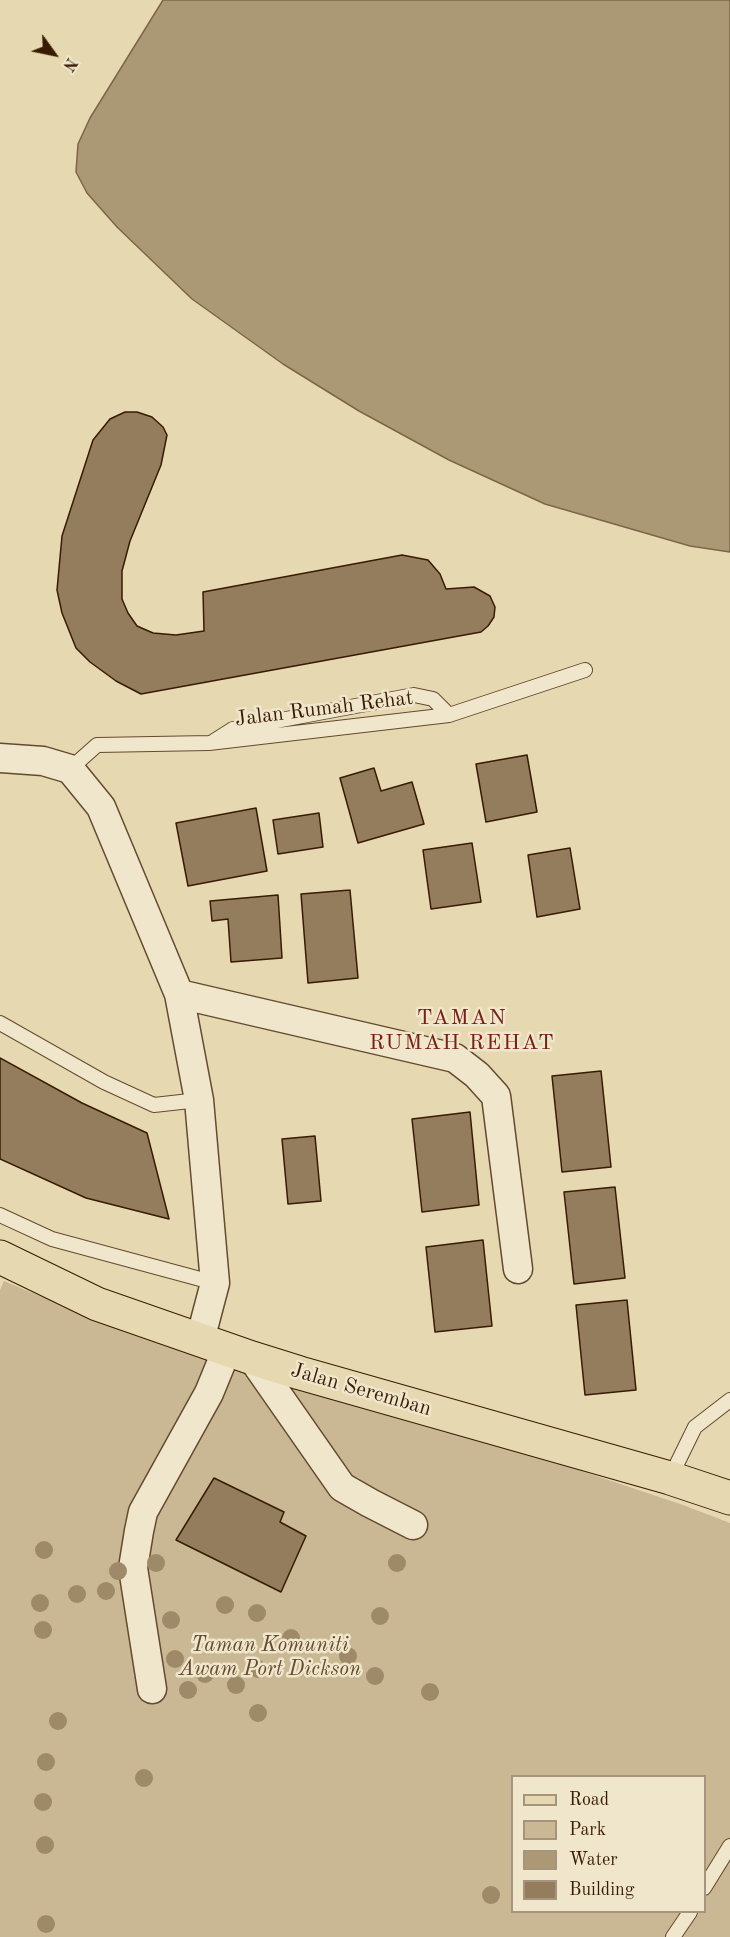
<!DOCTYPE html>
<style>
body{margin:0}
#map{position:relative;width:730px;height:1937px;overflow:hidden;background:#e6d8b0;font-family:"Old Standard TT",serif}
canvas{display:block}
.legend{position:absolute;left:511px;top:1775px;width:195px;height:138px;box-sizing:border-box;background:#efe6cc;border:2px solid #a6957c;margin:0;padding:8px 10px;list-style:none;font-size:18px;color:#391b03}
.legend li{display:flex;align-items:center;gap:12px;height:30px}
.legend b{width:30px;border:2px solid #a6957c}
.north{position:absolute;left:24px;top:24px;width:60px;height:60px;-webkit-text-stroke:4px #efe6cc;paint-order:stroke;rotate:123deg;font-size:16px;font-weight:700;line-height:24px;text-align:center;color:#391b03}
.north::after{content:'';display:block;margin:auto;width:21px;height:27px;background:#391b03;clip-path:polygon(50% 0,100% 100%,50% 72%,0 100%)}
</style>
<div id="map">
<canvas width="730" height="1937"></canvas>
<ul class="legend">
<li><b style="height:8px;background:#e6d8b0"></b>Road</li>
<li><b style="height:16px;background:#c9b893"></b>Park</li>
<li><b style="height:16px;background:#ab9875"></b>Water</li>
<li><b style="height:16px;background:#937d5d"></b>Building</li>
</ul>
<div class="north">N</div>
</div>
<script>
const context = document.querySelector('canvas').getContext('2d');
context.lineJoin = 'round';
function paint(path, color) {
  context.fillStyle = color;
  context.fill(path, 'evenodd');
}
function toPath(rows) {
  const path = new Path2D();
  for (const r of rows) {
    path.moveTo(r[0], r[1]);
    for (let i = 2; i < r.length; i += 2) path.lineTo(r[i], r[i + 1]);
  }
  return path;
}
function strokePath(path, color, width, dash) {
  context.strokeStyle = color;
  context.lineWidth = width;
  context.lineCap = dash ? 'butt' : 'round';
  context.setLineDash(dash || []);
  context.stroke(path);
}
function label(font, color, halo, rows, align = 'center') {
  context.font = font + ' "Old Standard TT",serif';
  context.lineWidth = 5;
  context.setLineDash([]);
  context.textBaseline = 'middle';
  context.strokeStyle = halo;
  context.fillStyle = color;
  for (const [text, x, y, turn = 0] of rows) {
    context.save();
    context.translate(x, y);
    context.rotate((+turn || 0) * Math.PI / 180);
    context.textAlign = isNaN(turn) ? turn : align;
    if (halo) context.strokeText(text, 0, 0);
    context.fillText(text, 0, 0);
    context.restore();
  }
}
paint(toPath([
 [4,1281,95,1319,483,1438,683,1505,730,1523,730,1937,0,1937,0,1290],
 [512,1776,704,1776,704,1912,512,1912]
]), '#c9b893');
const water = toPath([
 [163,0,730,0,730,552,690,546,545,504,449,460,359,411,283,364,192,299,117,227,87,193,76,172,78,144,90,118,163,0]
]);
paint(water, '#ab9875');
strokePath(water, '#7d6647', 1.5);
const building = toPath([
 [125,412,137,412,152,417,163,427,167,435,161,465,130,541,122,571,122,599,128,613,137,626,153,633,176,635,204,631,203,592,402,555,428,560,440,574,446,589,474,587,490,596,495,607,494,617,488,626,481,632,141,694,116,681,90,662,76,648,62,613,57,590,62,536,93,440,110,419,125,412],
 [527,755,537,812,486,822,476,764,527,755],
 [374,768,381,791,412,782,424,824,358,843,340,778,374,768],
 [256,808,267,871,188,886,176,823,256,808],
 [319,813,323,847,278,854,273,820,319,813],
 [472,843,481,902,431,909,423,850,472,843],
 [570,848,580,909,537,917,528,855,570,848],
 [350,890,358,978,308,983,301,894,350,890],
 [278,895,282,958,231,962,228,919,212,921,210,901,278,895],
 [0,1058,82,1103,147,1133,169,1219,86,1198,0,1159,0,1058],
 [601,1071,611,1167,562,1172,552,1076,601,1071],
 [470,1112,479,1205,422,1212,412,1119,470,1112],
 [315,1136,321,1201,288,1204,282,1139,315,1136],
 [615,1187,625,1278,574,1284,564,1192,615,1187],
 [483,1240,492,1326,435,1332,426,1247,483,1240],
 [627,1300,636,1390,585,1395,576,1305,627,1300],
 [214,1478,284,1512,280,1522,306,1536,281,1592,176,1540,214,1478]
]);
paint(building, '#937d5d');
strokePath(building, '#391b03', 1.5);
const lane = toPath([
 [214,741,233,729,414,695,433,699,449,715],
 [70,769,97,745,209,743,449,715,585,670],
 [0,1023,104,1082,154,1105,199,1100],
 [0,1215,52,1239,215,1283],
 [670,1478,695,1427,730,1400],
 [704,1888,730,1846],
 [673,1937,690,1912]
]);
const street = toPath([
 [0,758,43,761,70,769,101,807,179,994,199,1100,215,1283,200,1340],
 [179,994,455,1058,477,1075,496,1096,518,1269],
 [252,1358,342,1487,370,1503,413,1525],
 [152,1689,133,1568,139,1531,143,1512,209,1393,227,1349]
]);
const primary = toPath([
 [0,1257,97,1304,252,1358,300,1373,670,1478,730,1498]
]);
strokePath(lane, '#644a2e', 16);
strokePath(street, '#644a2e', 31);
strokePath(primary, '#391b03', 35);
strokePath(lane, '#efe6cc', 14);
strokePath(street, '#efe6cc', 28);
strokePath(primary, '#e6d8b0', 33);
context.fillStyle = '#9e8a68';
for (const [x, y] of [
 [44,1550],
 [156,1563],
 [397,1563],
 [118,1571],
 [106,1591],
 [77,1594],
 [40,1603],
 [225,1605],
 [257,1613],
 [380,1616],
 [171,1620],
 [43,1630],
 [291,1638],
 [348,1656],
 [175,1659],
 [258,1669],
 [205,1674],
 [375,1676],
 [236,1685],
 [188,1690],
 [430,1692],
 [258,1713],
 [58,1721],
 [46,1762],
 [144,1778],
 [43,1802],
 [45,1845],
 [491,1895],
 [46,1924]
]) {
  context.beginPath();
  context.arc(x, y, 9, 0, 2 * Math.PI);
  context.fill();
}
label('21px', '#391b03', '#efe6cc', [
 ["Jalan Rumah Rehat",324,709,-7],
 ["Jalan Seremban",361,1390,16]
]);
label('italic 21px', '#644a2e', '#efe6cc', [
 ["Taman Komuniti",270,1645],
 ["Awam Port Dickson",270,1669]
]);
context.letterSpacing = '1.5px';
label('22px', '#7a1f14', '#efe6cc', [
 ["TAMAN",462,1018],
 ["RUMAH REHAT",462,1043]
]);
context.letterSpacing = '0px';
</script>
